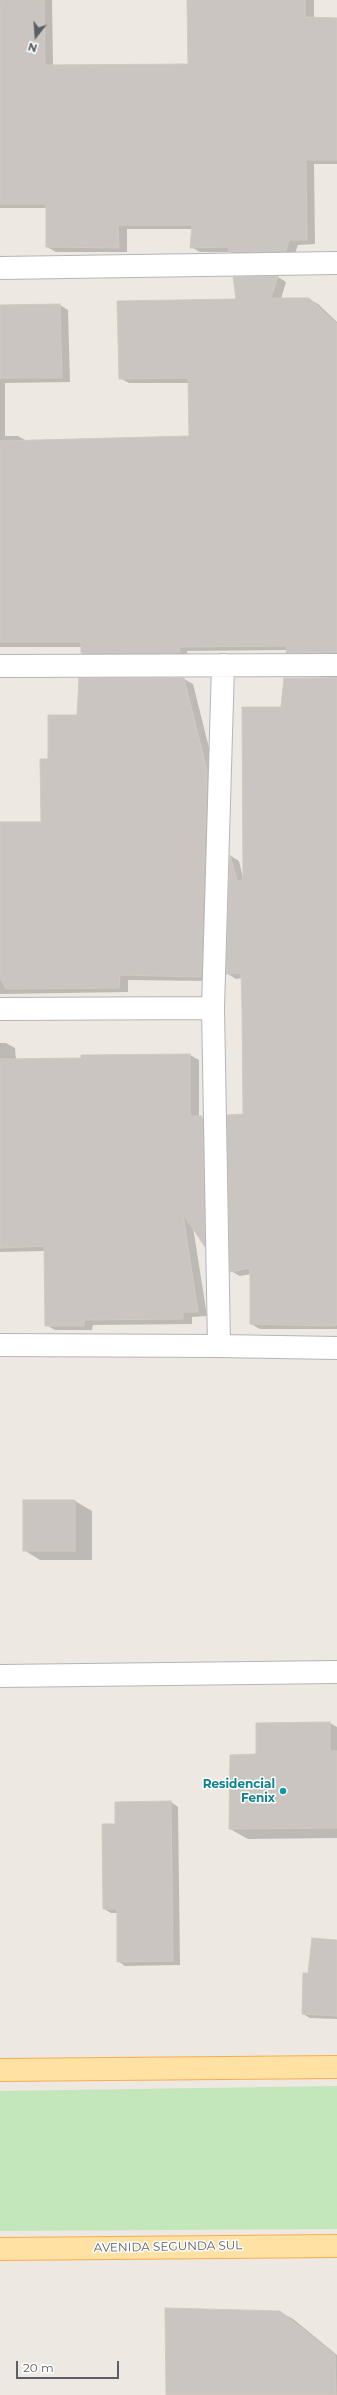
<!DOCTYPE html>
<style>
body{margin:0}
#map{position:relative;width:337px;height:2395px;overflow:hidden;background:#ede8e1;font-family:Montserrat,sans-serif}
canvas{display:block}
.north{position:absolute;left:16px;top:16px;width:40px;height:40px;-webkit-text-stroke:3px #fff;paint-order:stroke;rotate:197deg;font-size:11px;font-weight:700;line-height:16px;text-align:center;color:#595f63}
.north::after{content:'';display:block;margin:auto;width:14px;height:18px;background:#595f63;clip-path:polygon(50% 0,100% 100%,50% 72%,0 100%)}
.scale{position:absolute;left:16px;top:2361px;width:103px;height:18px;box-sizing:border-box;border:2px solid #595f63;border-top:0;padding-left:5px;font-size:12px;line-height:14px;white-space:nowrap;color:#595f63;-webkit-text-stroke:3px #fff;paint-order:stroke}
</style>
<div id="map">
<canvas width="337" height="2395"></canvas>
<div class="north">N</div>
<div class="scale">20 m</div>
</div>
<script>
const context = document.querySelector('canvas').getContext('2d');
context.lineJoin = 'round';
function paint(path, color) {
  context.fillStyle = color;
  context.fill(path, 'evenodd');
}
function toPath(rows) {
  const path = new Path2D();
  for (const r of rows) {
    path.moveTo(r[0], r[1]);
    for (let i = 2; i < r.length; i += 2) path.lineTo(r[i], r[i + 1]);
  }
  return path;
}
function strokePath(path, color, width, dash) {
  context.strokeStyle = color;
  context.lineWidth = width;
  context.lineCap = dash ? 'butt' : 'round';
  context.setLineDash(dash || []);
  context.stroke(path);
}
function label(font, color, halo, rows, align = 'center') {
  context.font = font + ' Montserrat,sans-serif';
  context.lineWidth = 3;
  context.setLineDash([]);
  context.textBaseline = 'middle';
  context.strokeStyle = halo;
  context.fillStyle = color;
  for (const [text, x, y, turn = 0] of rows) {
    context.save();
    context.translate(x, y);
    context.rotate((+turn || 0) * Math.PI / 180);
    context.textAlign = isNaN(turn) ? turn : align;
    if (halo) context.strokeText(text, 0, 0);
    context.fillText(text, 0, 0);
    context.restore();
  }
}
paint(toPath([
 [337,2086,337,2229,0,2231,0,2091]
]), '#c3e7bb');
paint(toPath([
 [0,0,52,0,53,66,189,65,188,0,314,0,314,18,337,19,337,164,314,164,315,244,298,245,294,256,238,256,230,252,200,252,191,247,192,229,127,229,127,252,56,252,47,247,47,208,0,208],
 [278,277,286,282,281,299,309,299,318,304,337,322,337,657,296,657,287,650,187,651,188,657,91,658,82,653,82,647,0,647,0,306,60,305,68,310,70,382,5,383,5,436,18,436,27,441,190,437,189,383,129,383,120,378,237,300,234,278],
 [337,677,337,1329,260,1329,251,1324,251,1274,240,1276,231,1271,244,1115,242,978,236,979,228,974,231,856,239,861,243,878,281,708,284,679],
 [184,679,193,684,216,776,210,981,128,980,128,992,0,994,0,824,42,823,49,760,78,716],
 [0,1043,6,1043,15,1048,16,1060,190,1055,199,1060,199,1117,211,1122,213,1251,205,1247,193,1227,207,1316,192,1317,192,1324,93,1325,92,1330,55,1330,46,1325,45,1251,0,1252],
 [75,1501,92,1511,92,1560,40,1560,24,1550],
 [330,1723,337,1727,337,1838,248,1839,230,1829,257,1755,257,1724],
 [171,1802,178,1807,180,1965,125,1966,118,1961,118,1913,111,1913,104,1909,116,1825],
 [337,1942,337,2019,310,2018,303,2014],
 [280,2312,293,2319,337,2355,337,2395,167,2395]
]), '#0003');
const building = toPath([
 [0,0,44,0,45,65,188,64,187,0,305,0,305,17,337,18,337,160,306,160,307,240,289,240,286,251,229,252,228,247,190,248,192,225,118,225,119,248,46,247,46,204,0,204,0,0],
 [278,276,271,298,309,298,337,324,337,652,286,653,287,646,179,647,180,653,81,653,81,642,0,642,0,441,189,436,188,378,119,379,117,301,236,299,233,277,278,276],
 [60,304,62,378,0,378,0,305,60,304],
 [79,678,184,678,207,770,201,977,120,975,119,988,6,989,0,978,0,822,41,822,40,759,48,759,48,715,77,715,79,678],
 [284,678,337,678,337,1325,327,1326,250,1324,250,1268,230,1272,227,1115,243,1114,242,1009,241,973,226,974,230,855,237,881,243,880,242,707,281,707,284,678],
 [190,1054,190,1116,202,1116,205,1247,183,1214,198,1312,183,1312,183,1319,84,1320,84,1326,45,1326,44,1246,0,1248,0,1059,81,1058,81,1055,190,1054],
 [23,1500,75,1500,75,1551,23,1551,23,1500],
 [330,1722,330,1751,337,1751,337,1828,229,1829,230,1755,256,1754,256,1723,330,1722],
 [171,1801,173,1961,117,1962,117,1909,103,1909,102,1824,115,1824,115,1802,171,1801],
 [312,1938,337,1940,337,2016,302,2014,303,1973,308,1973,312,1938],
 [165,2308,280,2311,335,2355,336,2395,166,2395,165,2308]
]);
paint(building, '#cac5c0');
strokePath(building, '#d2c9bf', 1);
const minor = toPath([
 [0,268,337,263],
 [0,666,337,665],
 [213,1008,223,665],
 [0,1009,213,1008,219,1346,337,1348],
 [0,1345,219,1346],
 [0,1676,337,1672]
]);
const major = toPath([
 [0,2070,337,2067],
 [0,2249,337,2246]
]);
strokePath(minor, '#b2b6b9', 24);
strokePath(major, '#f9ac4e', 24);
strokePath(minor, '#fff', 22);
strokePath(major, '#ffe1a4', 22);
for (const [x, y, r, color] of [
 [283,1791,4,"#0f9aa8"]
]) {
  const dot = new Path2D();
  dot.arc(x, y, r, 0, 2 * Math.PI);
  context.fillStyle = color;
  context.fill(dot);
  strokePath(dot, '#fff', 1.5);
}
label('bold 12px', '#0d838f', '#fff', [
 ["Residencial",275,1784],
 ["Fenix",275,1798]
], 'right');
label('12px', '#595f63', '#fff', [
 ["AVENIDA SEGUNDA SUL",168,2247,-1]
]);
</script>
